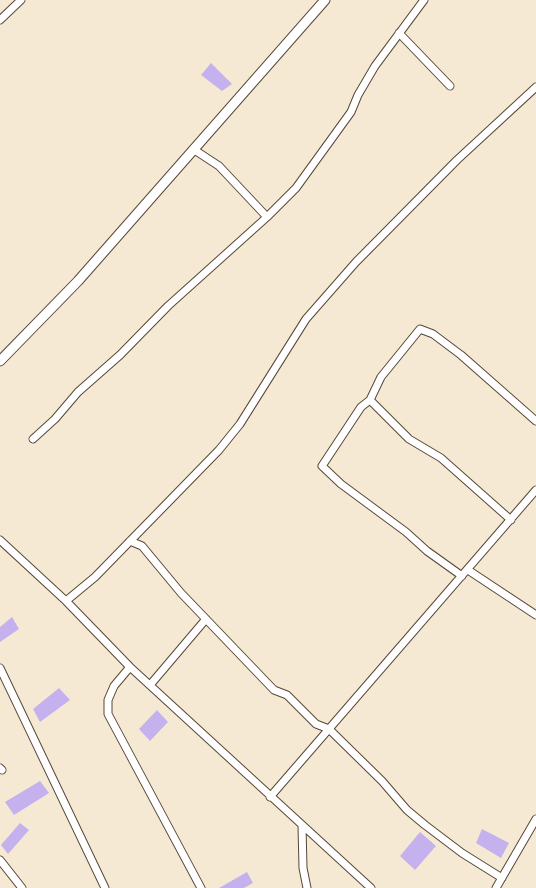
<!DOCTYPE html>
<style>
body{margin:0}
canvas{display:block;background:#f5e9d3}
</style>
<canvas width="536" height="888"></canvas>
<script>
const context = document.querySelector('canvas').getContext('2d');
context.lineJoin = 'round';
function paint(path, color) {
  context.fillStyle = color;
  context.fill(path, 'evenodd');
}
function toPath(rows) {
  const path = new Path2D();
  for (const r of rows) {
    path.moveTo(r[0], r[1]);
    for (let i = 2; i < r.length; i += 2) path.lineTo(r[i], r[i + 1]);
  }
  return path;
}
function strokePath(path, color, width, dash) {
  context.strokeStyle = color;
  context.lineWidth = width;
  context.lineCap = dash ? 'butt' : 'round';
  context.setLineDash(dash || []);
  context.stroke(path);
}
paint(toPath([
 [211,63,232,84,222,91,201,75],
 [12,617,19,629,0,642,0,627],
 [59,688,70,700,40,722,33,709],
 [157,710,168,722,150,741,139,729],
 [40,781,49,793,14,815,5,802],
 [20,823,29,830,8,854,1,845],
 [482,829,509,843,501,858,476,843],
 [420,832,436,846,415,870,400,856],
 [247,872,253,883,244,888,219,888]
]), '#c4b1ee');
const minor = toPath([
 [0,20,21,0],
 [399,33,450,86],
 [193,149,219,166,267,217],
 [370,400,361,407,322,466,341,484,406,532,427,551,462,576],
 [33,439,55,419,78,392,120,355,168,306,267,217,296,188,351,112,358,95,375,66,424,0],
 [511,520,441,458,409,439,370,400,381,377,420,329,433,334,461,355,536,421],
 [0,540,66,601,130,667,371,888],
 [130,541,142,546,181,593,274,690,287,695,316,724,329,729,382,781,407,810,425,825,462,853,502,878],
 [468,570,536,615],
 [66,601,95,577,219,450,240,424,306,319,356,262,457,160,536,87],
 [130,667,114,686,108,700,108,714,201,888],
 [0,668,105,888],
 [150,685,206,619],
 [0,768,2,770],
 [270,797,536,490],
 [302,826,303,868,307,888],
 [0,860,22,888],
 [496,888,536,819]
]);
const tertiary = toPath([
 [0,361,78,281,325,0]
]);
strokePath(minor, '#574739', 9);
strokePath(tertiary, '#574739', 11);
strokePath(minor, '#fff', 7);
strokePath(tertiary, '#fff', 9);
</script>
